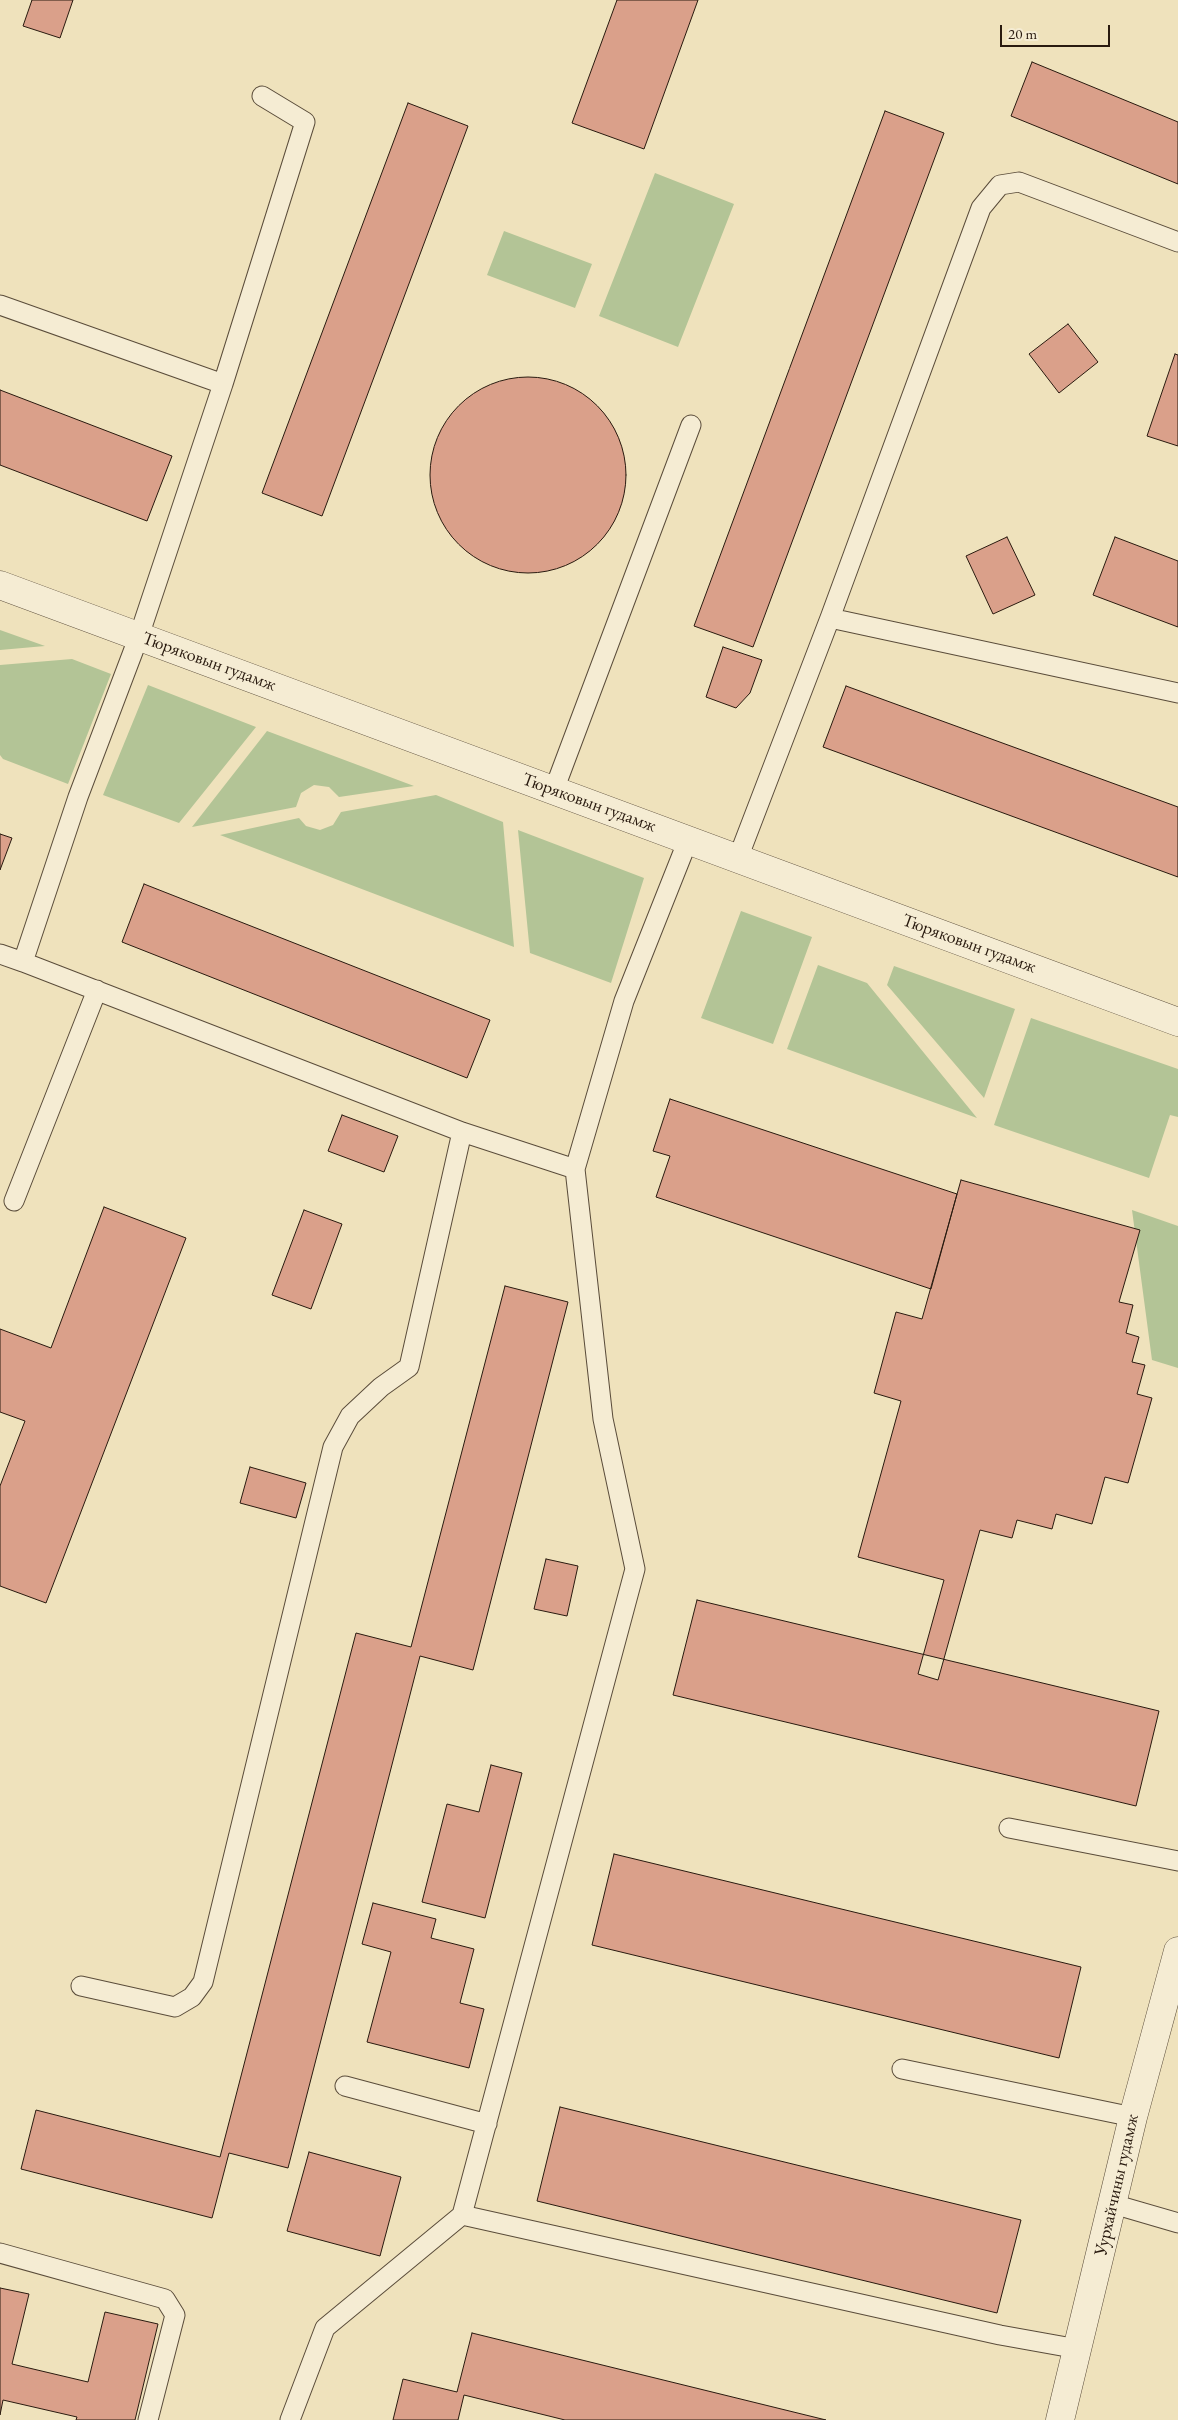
<!DOCTYPE html>
<meta charset="utf-8">
<style>
body{margin:0}
#map{position:relative;width:1178px;height:2420px;overflow:hidden;background:#efe2bc;font-family:"EB Garamond",serif}
canvas{display:block}
.scale{position:absolute;left:1000px;top:25px;width:110px;height:22px;box-sizing:border-box;border:2px solid #291a0f;border-top:0;padding-left:6px;font-size:15px;line-height:18px;white-space:nowrap;color:#291a0f;-webkit-text-stroke:4px #f5ecd3;paint-order:stroke}
</style>
<div id="map">
<canvas width="1178" height="2420"></canvas>
<div class="scale">20 m</div>
</div>
<script>
const context = document.querySelector('canvas').getContext('2d');
context.lineJoin = 'round';
function paint(path, color) {
  context.fillStyle = color;
  context.fill(path, 'evenodd');
}
function toPath(rows) {
  const path = new Path2D();
  for (const r of rows) {
    if (r.length === 3) {
      path.moveTo(r[0] + r[2], r[1]);
      path.arc(r[0], r[1], r[2], 0, 2 * Math.PI);
      continue;
    }
    path.moveTo(r[0], r[1]);
    for (let i = 2; i < r.length; i += 2) path.lineTo(r[i], r[i + 1]);
  }
  return path;
}
function strokePath(path, color, width, dash) {
  context.strokeStyle = color;
  context.lineWidth = width;
  context.lineCap = dash ? 'butt' : 'round';
  context.setLineDash(dash || []);
  context.stroke(path);
}
function label(font, color, halo, rows, align = 'center') {
  context.font = font + ' "EB Garamond",serif';
  context.lineWidth = 5;
  context.setLineDash([]);
  context.textBaseline = 'middle';
  context.strokeStyle = halo;
  context.fillStyle = color;
  for (const [text, x, y, turn = 0] of rows) {
    context.save();
    context.translate(x, y);
    context.rotate((+turn || 0) * Math.PI / 180);
    context.textAlign = isNaN(turn) ? turn : align;
    if (halo) context.strokeText(text, 0, 0);
    context.fillText(text, 0, 0);
    context.restore();
  }
}
paint(toPath([
 [655,173,734,204,678,347,599,316],
 [504,231,592,264,575,308,487,275],
 [0,630,45,646,0,650],
 [72,659,111,674,68,784,3,759,0,755,0,665],
 [148,685,256,727,179,823,103,795],
 [267,731,414,786,339,797,329,787,314,785,301,793,296,807,192,827],
 [436,795,503,822,514,947,220,835,299,818,306,826,320,830,333,825,341,812],
 [518,830,644,878,611,983,530,953],
 [741,911,812,937,773,1044,701,1018],
 [818,965,867,983,977,1118,787,1049],
 [894,966,1015,1009,984,1098,887,985],
 [1031,1018,1178,1069,1178,1117,1170,1115,1149,1178,994,1125],
 [1132,1210,1178,1226,1178,1368,1152,1360]
]), '#b3c496');
const building = toPath([
 [32,0,73,0,60,38,23,26,32,0],
 [617,0,698,0,644,149,572,123,617,0],
 [1032,62,1178,122,1178,184,1011,116,1032,62],
 [408,103,468,126,322,516,262,493,408,103],
 [885,111,944,133,753,647,694,626,885,111],
 [1068,324,1098,362,1059,393,1029,354,1068,324],
 [1175,354,1178,355,1178,446,1147,436,1175,354],
 [528,475,98],
 [0,390,172,456,147,521,0,465,0,390],
 [1007,537,1035,595,993,614,966,556,1007,537],
 [1115,537,1178,561,1178,627,1093,595,1115,537],
 [723,647,762,660,750,693,736,708,706,697,723,647],
 [846,686,1178,807,1178,877,823,747,846,686],
 [0,834,12,838,0,870,0,834],
 [144,884,490,1020,467,1078,122,942,144,884],
 [670,1099,957,1194,931,1289,656,1197,670,1156,653,1151,670,1099],
 [342,1115,398,1136,384,1172,328,1151,342,1115],
 [961,1180,1140,1230,1119,1302,1133,1305,1126,1333,1139,1337,1132,1362,1145,1365,1137,1394,1152,1398,1128,1483,1105,1477,1092,1524,1056,1514,1052,1529,1017,1520,1012,1538,980,1530,938,1680,918,1674,944,1580,858,1557,901,1401,874,1393,896,1312,922,1319,961,1180],
 [104,1207,186,1238,46,1603,0,1586,0,1486,25,1421,0,1412,0,1329,51,1348,104,1207],
 [304,1210,342,1224,311,1309,272,1295,304,1210],
 [505,1286,568,1302,473,1670,420,1656,288,2168,229,2153,212,2218,21,2169,36,2110,220,2157,356,1633,411,1647,505,1286],
 [250,1467,306,1483,296,1518,240,1503,250,1467],
 [546,1559,578,1566,567,1616,534,1609,546,1559],
 [697,1600,1159,1711,1136,1806,673,1695,697,1600],
 [491,1765,522,1773,485,1918,422,1902,447,1804,479,1812,491,1765],
 [614,1854,1081,1967,1059,2058,592,1945,614,1854],
 [373,1903,436,1919,431,1938,474,1949,460,2003,484,2009,469,2068,367,2042,391,1952,362,1944,373,1903],
 [560,2107,1021,2220,997,2313,537,2201,560,2107],
 [309,2152,401,2177,380,2256,287,2231,309,2152],
 [0,2288,29,2294,12,2364,88,2382,105,2312,158,2324,135,2420,76,2420,77,2417,3,2400,0,2415,0,2288],
 [472,2333,826,2420,565,2420,464,2395,458,2420,393,2420,403,2379,457,2392,472,2333]
]);
paint(building, '#daa08a');
strokePath(building, '#291a0f', 1);
const lane = toPath([
 [0,305,223,384,139,636,78,797,23,962,0,954],
 [223,384,305,122,262,96],
 [830,618,1178,693],
 [554,790,691,425],
 [738,858,830,618,981,208,1000,185,1019,182,1178,242],
 [23,962,462,1132,575,1169,624,1001,688,840],
 [14,1201,97,990],
 [1009,1828,1178,1861],
 [81,1986,175,2007,192,1997,203,1982,333,1447,350,1416,381,1387,409,1367,462,1132],
 [902,2069,1133,2117],
 [345,2086,487,2124],
 [1113,2204,1178,2223],
 [462,2215,1000,2335,1078,2349],
 [0,2253,165,2299,175,2315,148,2420],
 [290,2420,325,2328,462,2215,635,1569,603,1419,575,1169]
]);
const street = toPath([
 [0,585,1178,1022],
 [1060,2420,1133,2117,1178,1951]
]);
strokePath(lane, '#5a4c3a', 21);
strokePath(street, '#5a4c3a', 29);
strokePath(lane, '#f5ecd3', 19);
strokePath(street, '#f5ecd3', 28);
label('18px', '#291a0f', '#f5ecd3', [
 ["Тюряковын гудамж",209,662,20],
 ["Тюряковын гудамж",589,803,20],
 ["Тюряковын гудамж",969,944,20],
 ["Уурхайчины гудамж",1117,2185,-77]
]);
</script>
